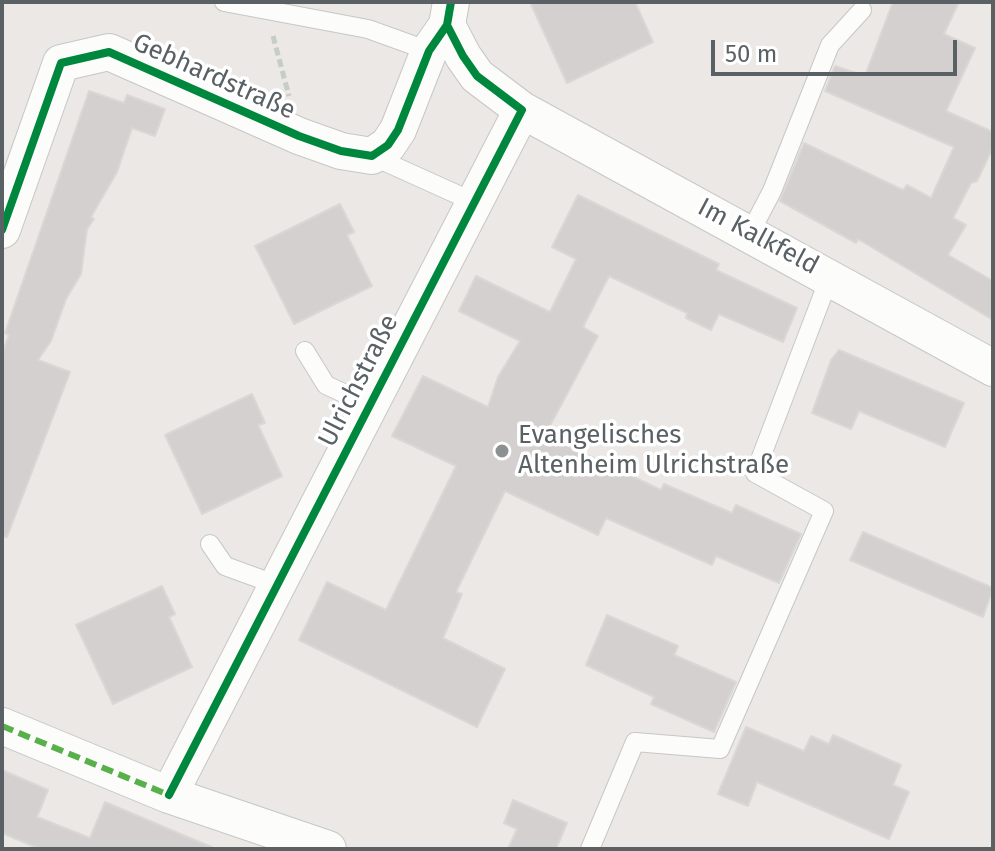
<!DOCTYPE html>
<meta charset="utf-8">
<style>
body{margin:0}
#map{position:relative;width:995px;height:851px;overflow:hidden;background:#ebe8e5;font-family:"Fira Sans",sans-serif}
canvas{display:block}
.frame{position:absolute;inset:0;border:4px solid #5a6164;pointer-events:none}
.scale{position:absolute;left:711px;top:40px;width:246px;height:36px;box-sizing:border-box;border:4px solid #5a6164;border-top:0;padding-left:10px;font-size:24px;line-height:28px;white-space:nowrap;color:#5a6164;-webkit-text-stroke:6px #fff;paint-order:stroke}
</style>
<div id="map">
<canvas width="995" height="851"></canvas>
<div class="frame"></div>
<div class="scale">50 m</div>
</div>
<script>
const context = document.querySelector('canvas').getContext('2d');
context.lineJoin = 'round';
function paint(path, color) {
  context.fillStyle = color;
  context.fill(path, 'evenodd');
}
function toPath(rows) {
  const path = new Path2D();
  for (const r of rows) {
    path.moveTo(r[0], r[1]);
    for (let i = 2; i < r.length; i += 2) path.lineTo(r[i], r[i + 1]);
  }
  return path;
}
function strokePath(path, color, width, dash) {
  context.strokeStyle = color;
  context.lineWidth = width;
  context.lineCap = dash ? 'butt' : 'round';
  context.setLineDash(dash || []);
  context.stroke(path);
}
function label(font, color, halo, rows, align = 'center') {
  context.font = font + ' "Fira Sans",sans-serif';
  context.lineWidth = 7;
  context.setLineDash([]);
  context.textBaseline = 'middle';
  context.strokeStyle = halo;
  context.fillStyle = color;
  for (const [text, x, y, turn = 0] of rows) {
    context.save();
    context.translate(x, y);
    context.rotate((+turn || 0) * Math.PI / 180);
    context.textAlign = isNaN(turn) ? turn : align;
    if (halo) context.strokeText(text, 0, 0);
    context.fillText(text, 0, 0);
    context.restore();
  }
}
const building = toPath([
 [530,2,635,2,653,42,567,83,530,2],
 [893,2,959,2,944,34,975,48,946,111,993,132,993,147,977,181,971,183,953,218,966,225,948,255,993,281,993,320,858,239,856,243,780,201,804,143,903,190,907,185,931,198,954,147,825,91,835,66,865,76,893,2],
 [89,91,124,103,127,95,165,109,155,136,132,128,117,172,91,217,94,219,87,229,81,274,66,299,51,341,38,360,70,372,7,537,2,536,2,354,9,335,5,333,89,91],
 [578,195,719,264,716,270,797,308,783,342,719,314,711,330,686,318,687,313,609,276,583,327,598,336,545,435,661,490,664,484,732,513,736,505,801,534,779,583,716,556,712,565,606,518,598,535,505,491,456,592,462,594,443,638,505,669,477,727,299,640,327,582,386,610,456,466,392,436,423,376,488,407,498,377,520,341,459,311,476,276,550,312,576,259,552,247,578,195],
 [340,204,354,232,347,235,372,286,294,324,255,246,340,204],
 [839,350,964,403,945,447,859,411,851,429,812,413,831,360,839,350],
 [252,394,265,423,258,425,282,476,202,514,165,435,252,394],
 [863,532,993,588,983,617,850,560,863,532],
 [162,586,175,614,169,617,192,667,113,704,76,625,162,586],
 [607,615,678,646,674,655,736,682,714,732,651,704,654,697,586,665,607,615],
 [746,727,804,751,811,736,829,744,833,735,901,765,893,785,909,792,889,839,757,782,748,806,718,794,746,727],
 [2,770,48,790,37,817,90,838,105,802,216,849,40,849,2,833,2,770],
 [513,800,567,823,556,849,508,849,517,829,504,823,513,800]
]);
paint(building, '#d3d0cf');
strokePath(building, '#dad7d4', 2);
const service = toPath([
 [224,2,368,29,429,51],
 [372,156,474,202],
 [750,233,772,191,830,45,862,10],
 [305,351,326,385,369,405],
 [210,544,225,566,277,585],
 [590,849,635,742,720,749,824,511,755,473,830,276]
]);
const minor = toPath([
 [522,110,993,368],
 [2,230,61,63,109,52,299,136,341,151,372,156,388,145,398,130,429,51,447,25],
 [2,726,169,795,328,849],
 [169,795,522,110,477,76,463,56,447,25,451,2]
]);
strokePath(service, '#c7c7c7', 20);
strokePath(minor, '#c7c7c7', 38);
strokePath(toPath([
 [273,36,289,96]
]), '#c6cdc7', 5, [8, 4]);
strokePath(service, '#fcfcfb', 18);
strokePath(minor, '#fcfcfb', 36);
strokePath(toPath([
 [2,726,169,795]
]), '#58b04a', 6, [12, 6]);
strokePath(toPath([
 [2,230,61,63,109,52,299,136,341,151,372,156,388,145,398,130,429,51,447,25],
 [169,795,522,110,477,76,463,56,447,25,451,2]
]), '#00873e', 8);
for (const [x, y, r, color] of [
 [502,451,8,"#8d9091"]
]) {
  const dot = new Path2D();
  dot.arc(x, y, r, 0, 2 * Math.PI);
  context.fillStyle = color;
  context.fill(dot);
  strokePath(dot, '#fff', 3);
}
label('26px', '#5a6164', '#fff', [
 ["Gebhardstraße",214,77,24],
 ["Im Kalkfeld",758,237,28],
 ["Ulrichstraße",359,381,-63]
]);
label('26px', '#5a6164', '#fff', [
 ["Evangelisches",518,436],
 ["Altenheim Ulrichstraße",518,466]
], 'left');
</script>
